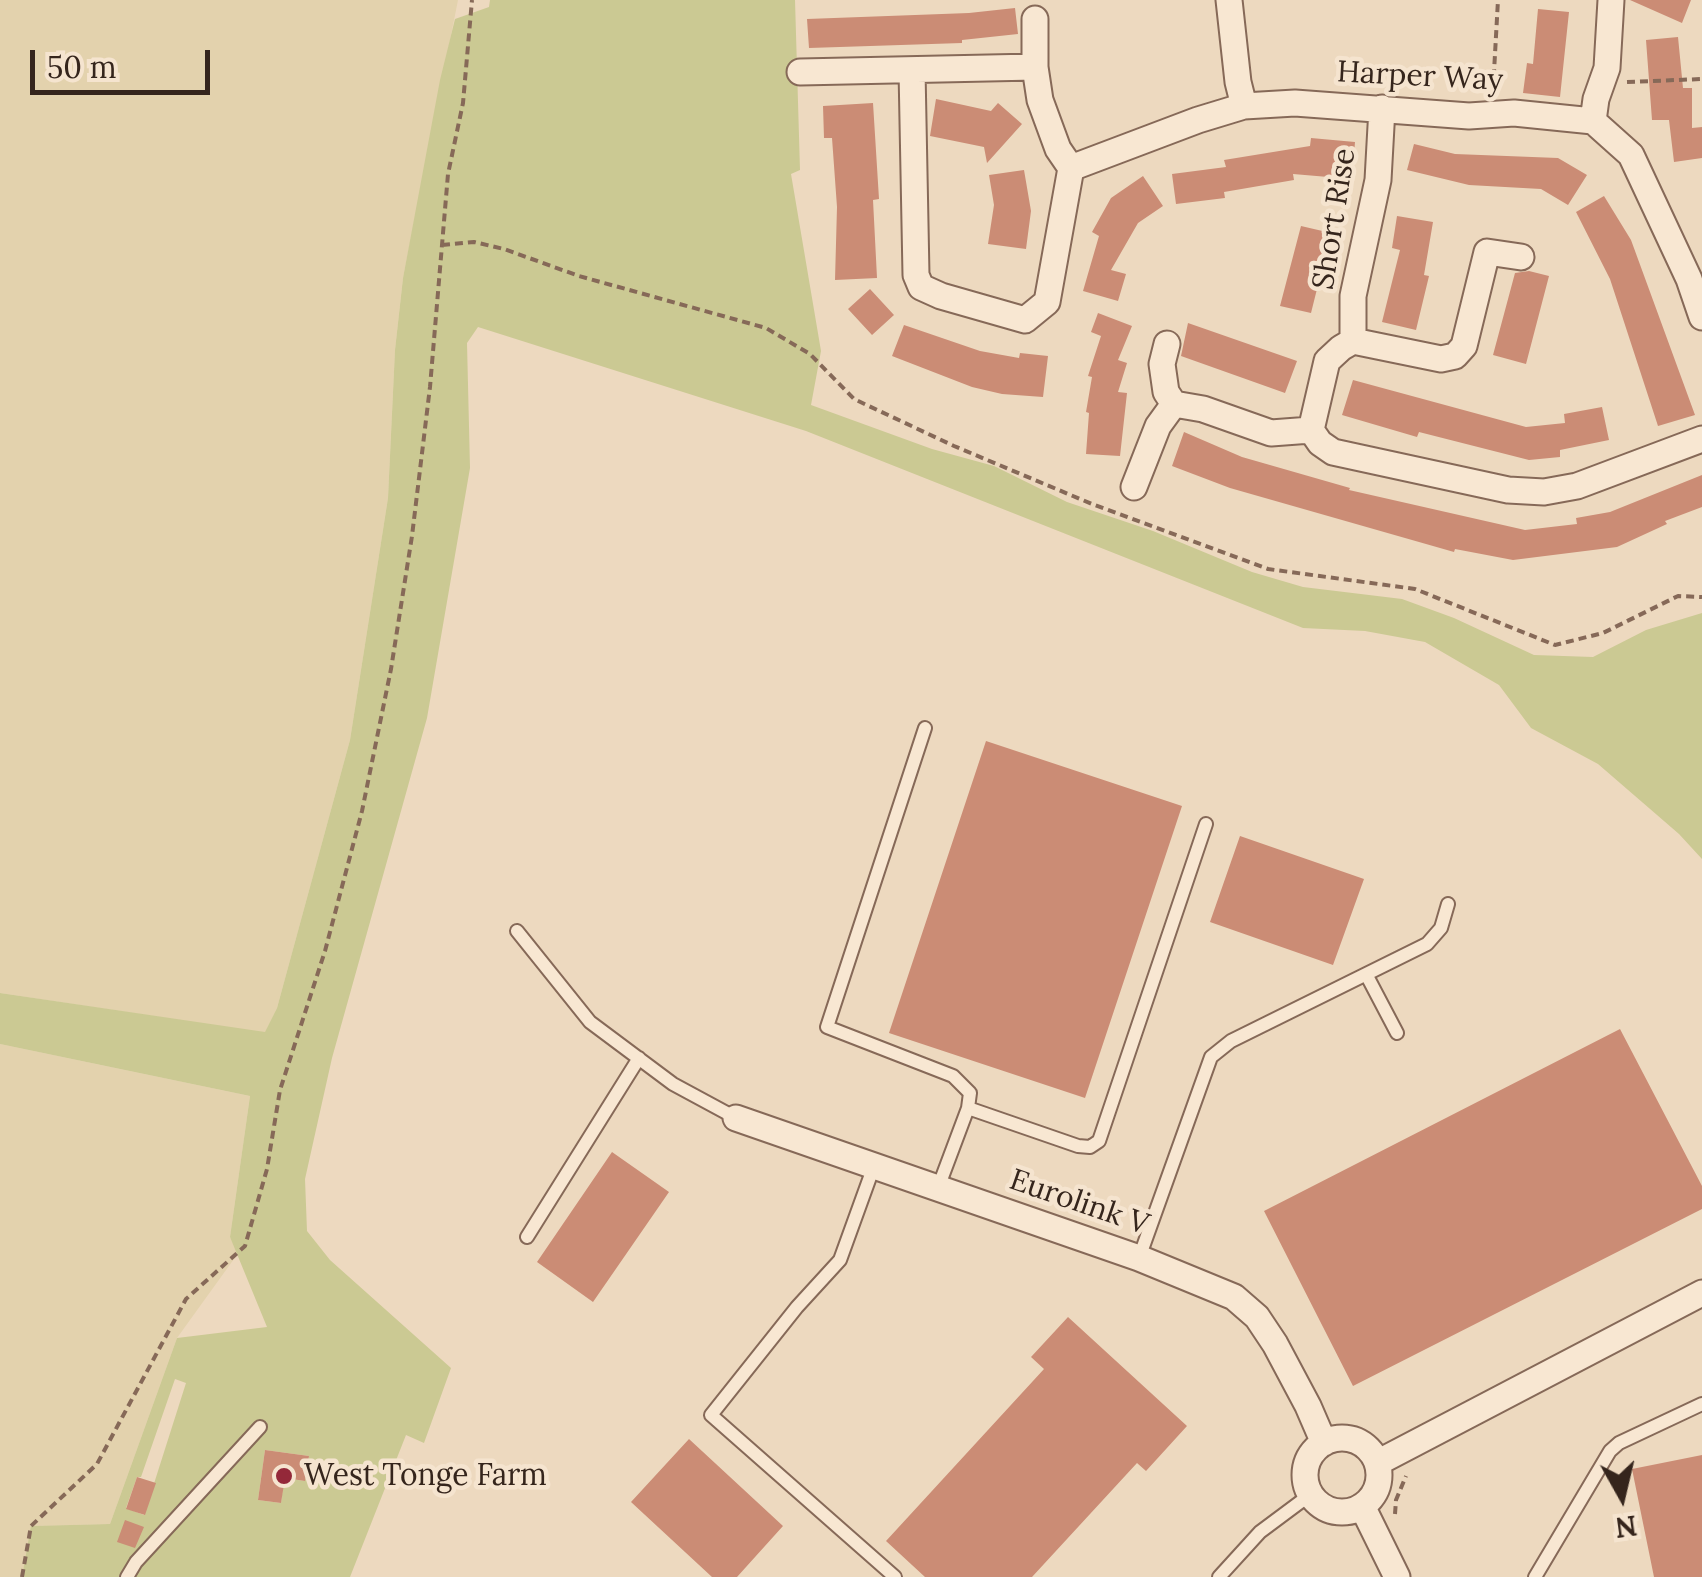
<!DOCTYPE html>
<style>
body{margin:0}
#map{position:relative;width:1702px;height:1577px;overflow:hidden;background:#edd9bf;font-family:Lora,serif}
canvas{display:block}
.north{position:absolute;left:1572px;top:1447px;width:100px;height:100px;-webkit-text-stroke:8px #f5e4cf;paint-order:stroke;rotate:172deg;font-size:28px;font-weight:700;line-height:40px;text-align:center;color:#35251c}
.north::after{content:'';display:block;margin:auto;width:35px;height:45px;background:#35251c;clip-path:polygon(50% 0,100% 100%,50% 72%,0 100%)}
.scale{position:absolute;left:30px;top:50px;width:180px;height:45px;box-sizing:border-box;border:5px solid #35251c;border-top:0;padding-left:12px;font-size:30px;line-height:35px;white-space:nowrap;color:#35251c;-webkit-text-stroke:8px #f5e4cf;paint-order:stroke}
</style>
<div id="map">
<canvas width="1702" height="1577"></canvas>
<div class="north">N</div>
<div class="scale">50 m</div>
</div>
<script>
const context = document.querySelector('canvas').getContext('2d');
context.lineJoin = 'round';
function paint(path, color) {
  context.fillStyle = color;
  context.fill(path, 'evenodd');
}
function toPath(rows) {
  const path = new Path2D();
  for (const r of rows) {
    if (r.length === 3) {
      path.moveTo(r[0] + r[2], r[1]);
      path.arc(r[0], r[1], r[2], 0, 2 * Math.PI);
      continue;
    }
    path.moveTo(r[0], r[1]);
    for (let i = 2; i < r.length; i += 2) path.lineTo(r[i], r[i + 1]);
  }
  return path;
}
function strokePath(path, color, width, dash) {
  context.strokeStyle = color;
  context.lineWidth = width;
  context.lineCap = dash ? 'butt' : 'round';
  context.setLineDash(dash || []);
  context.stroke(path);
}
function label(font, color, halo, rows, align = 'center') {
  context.font = font + ' Lora,serif';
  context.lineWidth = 9;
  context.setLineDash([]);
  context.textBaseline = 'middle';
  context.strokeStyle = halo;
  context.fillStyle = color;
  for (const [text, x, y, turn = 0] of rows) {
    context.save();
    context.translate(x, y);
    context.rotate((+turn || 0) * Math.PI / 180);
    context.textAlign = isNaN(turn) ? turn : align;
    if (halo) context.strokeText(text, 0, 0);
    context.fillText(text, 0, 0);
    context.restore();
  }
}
paint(toPath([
 [0,0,458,0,403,278,395,350,388,498,350,740,277,1008,265,1033,0,993],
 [0,1044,250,1096,230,1237,239,1252,177,1338,110,1524,32,1526,22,1577,0,1577]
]), '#e3d2ad');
paint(toPath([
 [490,0,795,0,800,170,791,174,821,351,811,405,932,449,994,466,1067,502,1153,531,1252,572,1303,587,1402,599,1454,618,1534,655,1593,657,1646,630,1702,613,1702,859,1679,834,1598,764,1531,728,1499,685,1425,642,1365,631,1303,628,806,431,478,327,467,343,470,468,427,718,332,1058,305,1179,307,1231,330,1260,451,1368,424,1443,406,1435,350,1577,22,1577,31,1526,110,1524,177,1338,267,1327,230,1237,250,1096,0,1044,0,993,265,1032,277,1008,350,740,388,498,395,350,403,278,440,80,455,19,489,7],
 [175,1379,186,1383,144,1515,126,1508,137,1477,141,1477],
 [265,1450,309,1456,305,1481,284,1478,281,1503,258,1500]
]), '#cbc993');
paint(toPath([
 [1630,0,1691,0,1682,23],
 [1015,8,1018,34,962,40,962,43,809,48,807,19,969,13],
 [1538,9,1569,12,1560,97,1523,93,1527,63,1533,64],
 [1678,37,1683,88,1692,88,1692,128,1702,127,1702,158,1674,162,1669,120,1652,120,1646,40],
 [936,99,991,111,998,103,1022,124,987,163,984,147,930,136],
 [873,103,879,199,873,200,877,278,835,280,837,207,832,138,824,138,823,106],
 [1311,138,1355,142,1352,179,1293,174,1294,180,1224,192,1225,198,1176,204,1172,174,1226,167,1224,160,1310,146],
 [1414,144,1455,154,1558,158,1587,175,1568,205,1541,189,1469,185,1407,170],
 [1024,170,1031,211,1026,249,988,244,994,205,989,175],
 [1143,176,1163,206,1138,223,1111,270,1126,274,1118,301,1083,291,1099,236,1092,232,1111,198],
 [1604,196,1631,240,1695,415,1658,426,1610,279,1576,212],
 [1397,216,1433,222,1424,275,1429,276,1416,330,1382,322,1400,250,1392,248],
 [1301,226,1331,233,1311,313,1280,306],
 [1529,271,1549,276,1526,364,1493,355,1515,273],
 [870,289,894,315,872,335,848,309],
 [1098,313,1132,326,1118,360,1127,363,1118,392,1127,393,1120,456,1086,454,1089,413,1086,412,1092,377,1088,376,1101,336,1091,332],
 [1188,323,1297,361,1285,393,1181,356],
 [904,325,980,351,1019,358,1020,353,1048,356,1043,397,1002,394,972,387,892,356],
 [1353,380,1526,427,1565,423,1564,414,1602,407,1609,440,1560,450,1560,457,1529,460,1419,432,1417,437,1342,415],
 [1184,432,1242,457,1350,488,1349,490,1525,530,1577,524,1576,518,1610,512,1702,475,1702,507,1665,521,1667,524,1617,547,1513,560,1455,549,1454,552,1230,488,1172,466],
 [986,741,1182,806,1085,1098,889,1033],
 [1240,836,1364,879,1333,965,1210,922],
 [1620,1029,1702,1186,1702,1209,1353,1386,1264,1211],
 [612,1152,669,1192,593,1302,537,1262],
 [1068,1317,1187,1426,1146,1471,1137,1463,1032,1577,925,1577,886,1541,1044,1369,1031,1357],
 [689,1439,783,1526,737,1577,712,1577,631,1502],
 [265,1450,309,1456,305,1481,285,1478,281,1503,258,1500],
 [1702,1455,1702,1577,1654,1577,1632,1469],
 [137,1477,156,1483,145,1515,126,1509],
 [125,1520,144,1527,135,1548,117,1542]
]), '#cb8c75');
const service = toPath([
 [925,728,827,1027,953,1076,970,1093,968,1108,938,1188],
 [517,931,590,1022,673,1084,736,1118],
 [1366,974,1397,1033],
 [968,1108,1078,1146,1090,1147,1099,1141,1206,824],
 [874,1166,840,1260,797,1307,711,1415,895,1577],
 [527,1237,639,1058],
 [1139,1258,1211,1057,1231,1041,1427,944,1441,928,1448,904],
 [127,1577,136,1562,260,1427],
 [1219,1577,1260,1532,1311,1494],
 [1535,1577,1610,1451,1619,1443,1702,1404]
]);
const minor = toPath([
 [1229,0,1238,82,1244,106],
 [1611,0,1607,68,1596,99,1593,121,1631,155,1689,279,1702,317],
 [912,70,916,275,921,287,941,296,1025,320,1047,302,1071,168,1058,149,1040,100,1035,67,1035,19],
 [800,72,1035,67],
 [1071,168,1198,120,1244,106,1295,103,1469,116,1514,113,1593,121],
 [1353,341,1353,296,1378,180,1382,108],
 [1167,344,1162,364,1166,392,1174,404,1203,409,1271,433,1311,430],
 [1311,430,1320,443,1333,452,1508,490,1544,492,1577,486,1702,439],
 [1311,430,1327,361,1341,348,1353,341,1441,359,1455,356,1464,346,1487,252,1521,257],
 [1134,487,1158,426,1174,404],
 [736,1118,1139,1258,1234,1297,1257,1317,1275,1344,1308,1406,1324,1443],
 [1342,1475,37],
 [1377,1463,1702,1293],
 [1362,1506,1397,1577]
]);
strokePath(service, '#866958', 16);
strokePath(minor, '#866958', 29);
strokePath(toPath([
 [1627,82,1702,79],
 [1493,90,1498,0],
 [442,245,474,242,504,249,579,276,766,328,810,354,854,399,954,446,1092,504,1268,569,1415,589,1555,645,1603,633,1678,596,1702,597],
 [1395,1514,1396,1500,1406,1476],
 [22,1577,31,1526,97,1464,186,1299,245,1246,267,1169,280,1090,325,951,362,811,391,669,412,536,430,387,448,174,463,103,472,0]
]), '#866958', 4, [8, 5]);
strokePath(service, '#f8e7d2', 12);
strokePath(minor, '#f8e7d2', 25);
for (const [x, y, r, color] of [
 [284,1476,10,"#942839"]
]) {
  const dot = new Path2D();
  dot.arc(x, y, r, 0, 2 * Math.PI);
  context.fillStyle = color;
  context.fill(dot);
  strokePath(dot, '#f5e4cf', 4);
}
label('30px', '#35251c', '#f5e4cf', [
 ["Harper Way",1420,77,3],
 ["Short Rise",1335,219,-81],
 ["Eurolink V",1079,1203,19]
]);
label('30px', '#35251c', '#f5e4cf', [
 ["West Tonge Farm",304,1476]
], 'left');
</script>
